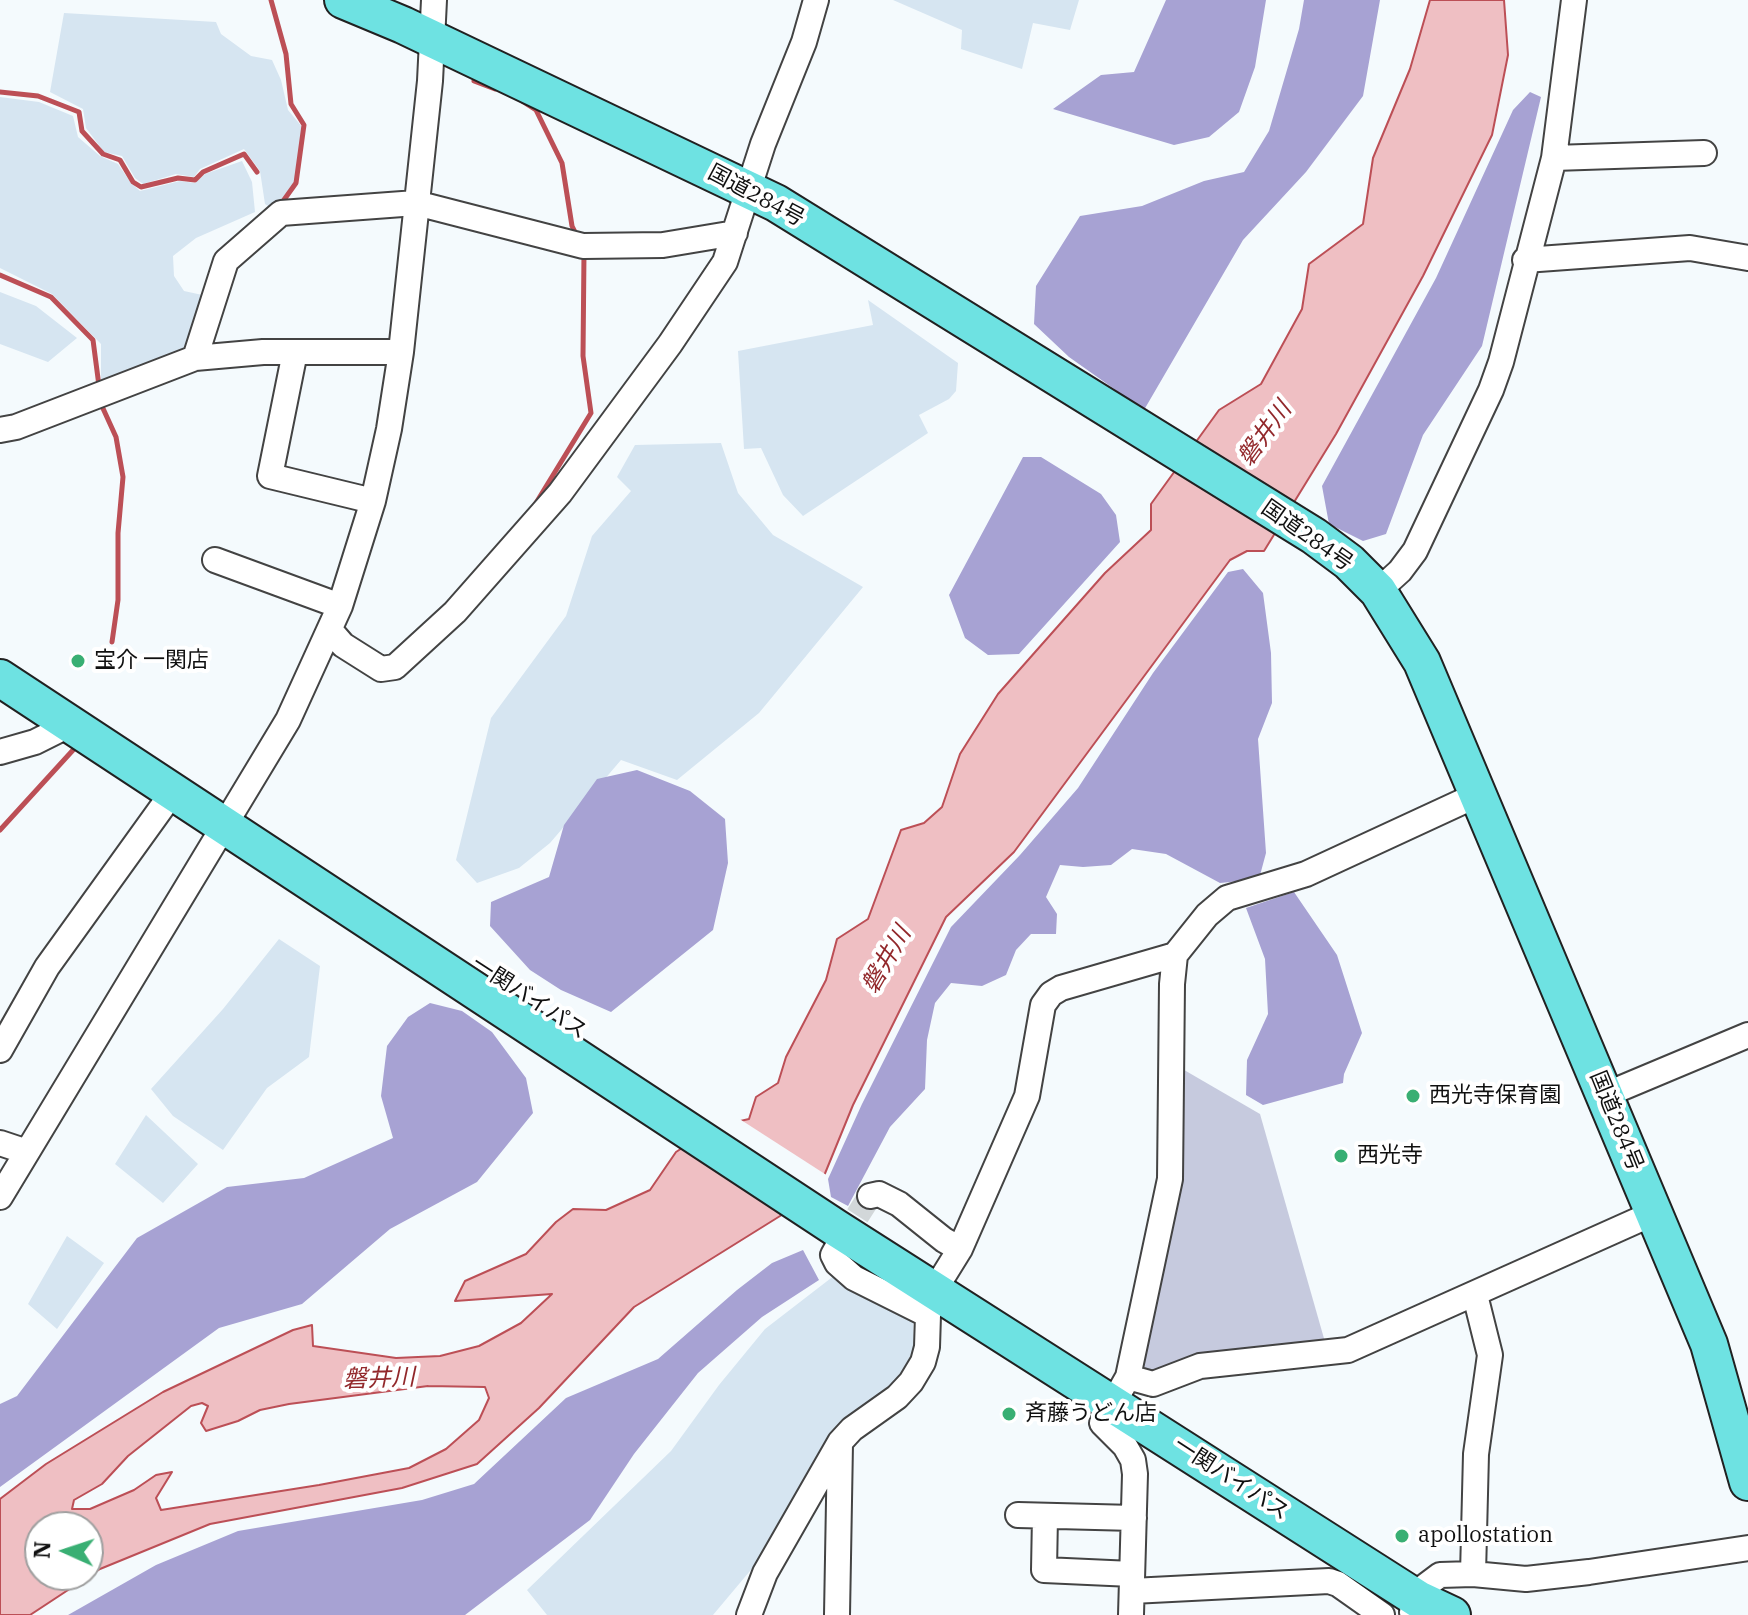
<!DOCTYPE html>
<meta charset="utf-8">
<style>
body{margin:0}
#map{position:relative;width:1748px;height:1615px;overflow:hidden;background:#f4fafd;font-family:"IBM Plex Serif",serif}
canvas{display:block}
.north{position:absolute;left:24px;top:1511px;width:80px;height:80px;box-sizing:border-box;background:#fff;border:2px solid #9f9f9f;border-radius:50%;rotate:273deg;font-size:22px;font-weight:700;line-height:32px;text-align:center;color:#101010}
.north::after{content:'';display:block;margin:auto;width:28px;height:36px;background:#39af73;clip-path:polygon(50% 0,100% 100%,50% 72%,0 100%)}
</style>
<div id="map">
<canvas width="1748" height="1615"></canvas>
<div class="north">N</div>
</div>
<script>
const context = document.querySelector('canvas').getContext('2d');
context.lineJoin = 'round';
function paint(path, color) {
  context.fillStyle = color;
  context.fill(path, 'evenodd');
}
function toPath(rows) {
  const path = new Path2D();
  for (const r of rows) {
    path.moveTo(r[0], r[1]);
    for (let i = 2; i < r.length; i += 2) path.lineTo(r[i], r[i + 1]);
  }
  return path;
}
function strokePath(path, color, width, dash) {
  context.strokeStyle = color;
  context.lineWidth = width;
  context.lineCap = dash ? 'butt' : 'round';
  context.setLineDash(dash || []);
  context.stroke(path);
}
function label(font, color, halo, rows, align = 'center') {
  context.font = font + ' "IBM Plex Serif","Noto Sans JP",serif';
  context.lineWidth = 8;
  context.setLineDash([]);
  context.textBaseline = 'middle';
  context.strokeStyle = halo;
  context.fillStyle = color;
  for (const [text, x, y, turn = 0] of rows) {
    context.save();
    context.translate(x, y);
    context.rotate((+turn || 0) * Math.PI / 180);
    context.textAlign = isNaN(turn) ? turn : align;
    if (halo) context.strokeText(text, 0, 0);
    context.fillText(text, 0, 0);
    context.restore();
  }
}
paint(toPath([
 [893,0,1079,0,1070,30,1033,23,1022,69,961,49,962,30],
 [64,13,216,22,221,34,251,56,272,60,281,80,288,110,303,128,296,181,274,210,265,204,260,171,244,149,200,169,194,177,176,174,143,184,135,178,122,156,104,152,86,128,83,109,50,92],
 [0,97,39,102,73,116,78,137,100,156,118,164,131,183,140,191,180,181,195,183,205,174,242,161,252,182,255,212,196,238,173,256,174,276,184,291,207,296,189,346,101,380,101,344,52,294,0,268],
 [0,292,36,306,77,338,48,362,0,344],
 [868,300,958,363,956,391,949,399,919,415,928,433,803,516,783,495,761,448,744,449,738,351,873,325],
 [721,443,738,493,773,535,863,587,759,713,677,780,621,760,550,843,519,868,477,883,456,860,491,718,566,616,592,536,631,491,617,477,635,445],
 [279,939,320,966,309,1057,267,1088,223,1150,173,1116,151,1089,223,1009],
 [146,1115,198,1164,163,1203,115,1164],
 [67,1236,104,1263,57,1329,28,1304],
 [835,1275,913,1320,914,1358,892,1393,836,1430,755,1565,713,1615,547,1615,527,1590,671,1451,719,1385,765,1329]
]), '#d6e5f1');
paint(toPath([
 [1166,0,1266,0,1255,67,1239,112,1209,137,1174,145,1053,109,1101,75,1134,72],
 [1304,0,1380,0,1363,96,1306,172,1243,240,1144,410,1069,357,1034,324,1036,286,1080,216,1142,206,1204,181,1244,172,1269,131,1299,29],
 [1530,92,1541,97,1482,346,1423,435,1386,534,1363,541,1329,524,1322,486,1436,278,1513,110],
 [1023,457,1041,457,1101,494,1116,515,1120,542,1019,654,988,655,965,638,949,595],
 [1243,569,1263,593,1271,653,1272,703,1258,739,1266,853,1259,879,1220,883,1166,854,1132,849,1111,865,1083,867,1060,865,1046,897,1057,914,1056,934,1031,934,1016,950,1006,975,982,986,951,983,935,1003,927,1040,925,1089,890,1127,848,1206,831,1197,828,1179,862,1104,951,927,1020,855,1078,788,1153,673,1228,572],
 [637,770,690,791,725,819,728,863,713,930,611,1012,561,990,530,970,490,926,491,902,549,877,564,825,597,779],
 [1294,892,1337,955,1362,1033,1344,1074,1343,1083,1263,1105,1246,1095,1247,1060,1268,1014,1265,959,1246,908],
 [430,1003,462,1011,492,1032,526,1078,533,1113,477,1182,390,1229,302,1304,219,1328,0,1487,0,1404,17,1396,137,1238,227,1187,304,1178,393,1138,381,1096,387,1046,408,1017],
 [803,1250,819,1280,762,1317,698,1373,634,1454,590,1520,465,1615,68,1615,156,1565,238,1531,422,1500,474,1484,566,1398,658,1359,737,1290,772,1263]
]), '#a7a2d3');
paint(toPath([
 [1179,1067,1260,1114,1327,1349,1154,1377,1137,1373]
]), '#c6cade');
const water = toPath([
 [1430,0,1504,0,1508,55,1492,135,1423,276,1336,434,1264,551,1247,551,1230,560,1014,852,946,917,853,1105,817,1193,634,1307,539,1408,477,1464,402,1488,210,1524,100,1569,30,1615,0,1615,0,1499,46,1464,163,1392,293,1330,312,1325,313,1346,396,1358,440,1356,479,1346,521,1323,552,1294,455,1301,465,1281,526,1254,556,1222,573,1209,606,1210,650,1190,676,1152,714,1127,749,1119,756,1097,778,1083,786,1057,826,980,837,939,868,919,901,830,924,823,942,807,960,754,998,694,1105,573,1151,530,1151,504,1219,410,1261,384,1302,309,1309,264,1363,224,1373,158,1410,69,1430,0],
 [428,1386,485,1387,489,1398,479,1420,446,1449,409,1468,319,1485,161,1510,156,1498,172,1472,156,1475,134,1490,90,1509,72,1509,74,1500,102,1484,128,1456,191,1406,202,1403,208,1406,201,1423,206,1431,238,1421,260,1410,289,1404,428,1386],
 [40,1527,88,1527,88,1575,40,1575,40,1527]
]);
paint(water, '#efbfc3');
strokePath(water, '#bc4f56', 2);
paint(toPath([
 [738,1118,828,1176,820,1196,679,1145,713,1124]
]), '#f4fafd');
strokePath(toPath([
 [271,0,286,54,291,104,304,125,296,183,281,204],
 [474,81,495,89],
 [0,92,38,96,79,112,82,131,103,154,120,160,133,182,141,187,178,178,195,180,203,172,244,154,257,172],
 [522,101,536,110,562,163,572,226,577,236],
 [0,275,51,297,93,340,99,386],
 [101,404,116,437,123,477,118,533,118,600,112,642],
 [536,503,591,413,583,356,584,253],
 [0,830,74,749]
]), '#bc4f56', 5);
strokePath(toPath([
 [838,1246,870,1196]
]), '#d2d7d9', 24, [24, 12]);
const minor = toPath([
 [1554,158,1704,153],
 [1525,260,1690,248,1748,258],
 [295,352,270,476,373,501],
 [195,358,226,261,281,213,416,203,583,246,663,245,735,233],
 [0,430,16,427,195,358,263,352,401,352],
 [215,560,340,606],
 [1378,591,1400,571,1415,551,1491,390,1501,362,1554,158,1574,0],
 [330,630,343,645,381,669,395,667,455,612,560,493,670,344,725,262,763,144,804,42,816,0],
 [0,752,35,742,57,731,65,722],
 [0,1050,47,967,173,792],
 [1605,1095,1748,1035],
 [0,1143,27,1152],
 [870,1196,879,1194,899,1204,944,1240,960,1249],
 [0,1197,288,720,340,606,373,501,389,429,401,352,430,81,434,0],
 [838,1246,833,1255,837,1263,854,1278,928,1315],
 [1128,1377,1153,1384,1200,1366,1348,1350,1654,1213],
 [1018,1515,1134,1518],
 [1045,1516,1044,1570,1132,1574],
 [1473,1574,1476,1454,1490,1355,1475,1295],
 [1132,1591,1329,1581,1338,1584,1382,1615],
 [1412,1612,1424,1587,1440,1575,1473,1574,1526,1579,1589,1572,1748,1548],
 [749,1615,765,1573,840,1442,852,1429,897,1397,911,1382,923,1362,927,1347,928,1315,934,1291,960,1249,1027,1096,1043,1005,1051,994,1061,988,1175,955,1207,915,1227,898,1306,874,1479,794],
 [837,1615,840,1444],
 [1131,1615,1135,1474,1133,1460,1125,1446,1102,1423,1128,1377,1170,1179,1172,984,1175,955]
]);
const highway = toPath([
 [343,0,403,25,776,203,1314,536,1349,562,1378,591,1422,662,1709,1344,1748,1482],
 [0,678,836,1228,1418,1599,1452,1615]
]);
strokePath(minor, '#434343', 28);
strokePath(highway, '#212121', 40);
strokePath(minor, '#fff', 24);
strokePath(highway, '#6ee2e2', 36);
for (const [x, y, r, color] of [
 [78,661,8,"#39af73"],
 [1413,1096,8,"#39af73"],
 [1341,1156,8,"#39af73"],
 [1009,1414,8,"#39af73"],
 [1402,1536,8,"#39af73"]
]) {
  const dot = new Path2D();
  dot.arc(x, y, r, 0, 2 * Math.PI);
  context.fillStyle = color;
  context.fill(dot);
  strokePath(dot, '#fff', 3);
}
label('22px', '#101010', '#fff', [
 ["国道284号",756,196,28],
 ["国道284号",1307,536,35],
 ["一関バイパス",529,998,33],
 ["国道284号",1616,1121,68],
 ["一関バイパス",1231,1479,33]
]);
label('22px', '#101010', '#fff', [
 ["宝介 一関店",94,661],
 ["西光寺保育園",1429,1096],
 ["西光寺",1357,1156],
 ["斉藤うどん店",1025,1414],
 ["apollostation",1418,1536]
], 'left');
label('italic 24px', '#92282b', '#fff', [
 ["磐井川",1265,434,-54],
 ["磐井川",887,960,-60],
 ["磐井川",379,1379,-2]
]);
</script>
